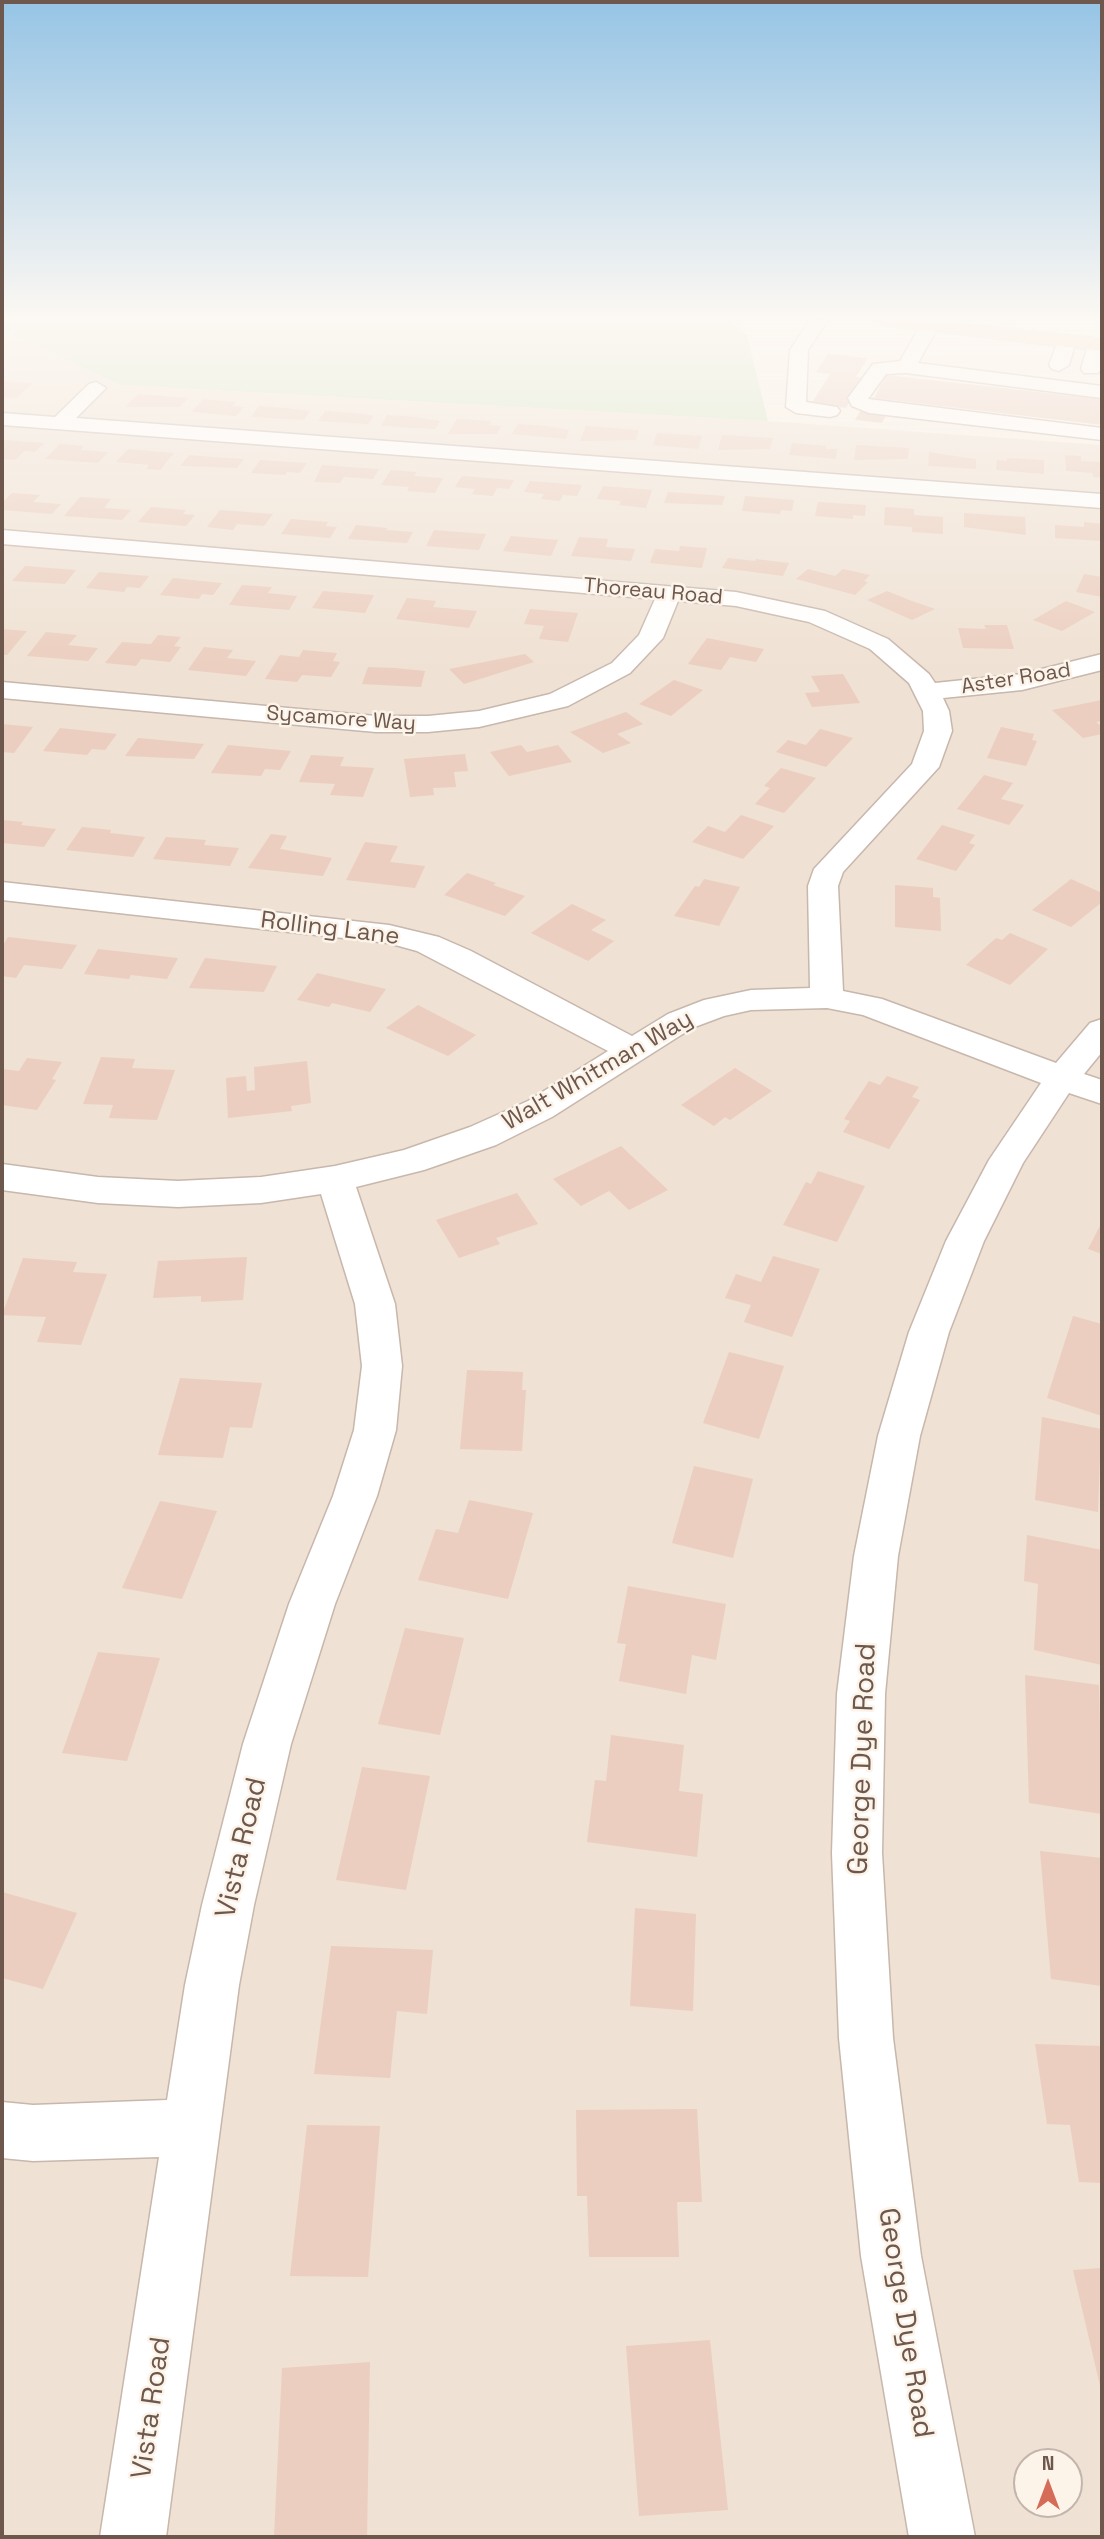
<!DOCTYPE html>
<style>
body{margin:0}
#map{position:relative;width:1104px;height:2539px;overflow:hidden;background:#f9efe4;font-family:"Space Grotesk",sans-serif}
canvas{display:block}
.frame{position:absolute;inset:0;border:4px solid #6e574d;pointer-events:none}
.north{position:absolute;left:1013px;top:2448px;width:70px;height:70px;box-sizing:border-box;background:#fcf4e9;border:2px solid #c3b5ab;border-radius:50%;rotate:0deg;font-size:19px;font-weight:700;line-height:28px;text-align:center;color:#6e574d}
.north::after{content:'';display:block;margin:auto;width:24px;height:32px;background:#d46c58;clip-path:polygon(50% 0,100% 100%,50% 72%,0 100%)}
</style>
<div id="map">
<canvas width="1104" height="2539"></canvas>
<div class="frame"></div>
<div class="north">N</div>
</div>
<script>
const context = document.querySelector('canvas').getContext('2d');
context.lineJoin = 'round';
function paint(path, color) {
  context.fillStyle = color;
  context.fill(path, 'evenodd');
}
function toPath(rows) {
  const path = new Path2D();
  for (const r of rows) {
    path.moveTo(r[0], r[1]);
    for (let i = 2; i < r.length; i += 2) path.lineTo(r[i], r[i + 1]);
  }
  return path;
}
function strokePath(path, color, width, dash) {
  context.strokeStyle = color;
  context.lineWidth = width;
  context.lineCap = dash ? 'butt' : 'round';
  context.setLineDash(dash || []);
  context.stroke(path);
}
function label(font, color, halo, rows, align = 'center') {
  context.font = font + ' "Space Grotesk",sans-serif';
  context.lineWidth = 5;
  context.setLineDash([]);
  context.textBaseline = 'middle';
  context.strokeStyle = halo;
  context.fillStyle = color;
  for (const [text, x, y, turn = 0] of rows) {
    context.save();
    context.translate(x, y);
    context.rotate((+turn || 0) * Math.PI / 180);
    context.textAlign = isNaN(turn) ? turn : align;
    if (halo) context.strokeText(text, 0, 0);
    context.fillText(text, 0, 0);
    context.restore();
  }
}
paint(toPath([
 [2,330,120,385,768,421,1102,445,1102,2537,2,2537],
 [1027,2462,1069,2462,1069,2504,1027,2504]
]), '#efe1d3');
paint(toPath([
 [2,320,730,320,747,335,768,421,120,385,2,330]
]), '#d3e4c5');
paint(toPath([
 [828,354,868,358,856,377,864,378,846,408,811,404,830,374,816,372],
 [886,375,1102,399,1102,425,874,398],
 [2,381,33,383,16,398,2,397],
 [138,394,188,398,180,407,125,407],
 [203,399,236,402,232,406,244,407,236,416,192,412],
 [259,406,287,408,310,411,304,420,251,417],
 [861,410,887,414,882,423,855,420],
 [325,411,365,414,374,416,368,424,318,421],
 [387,415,415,417,440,421,435,429,381,426],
 [457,419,491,421,489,425,501,426,497,434,448,434],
 [518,424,546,426,569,430,566,439,512,434],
 [586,426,639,430,635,440,580,441],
 [657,433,702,436,698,449,653,445],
 [722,435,773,438,770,449,718,450],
 [2,440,44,443,35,452,24,451,15,460,2,459,5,454,2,454],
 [792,443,826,446,826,449,837,449,836,459,789,455],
 [60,444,84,446,80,450,108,452,98,463,45,459],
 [856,445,909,448,908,459,854,460],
 [128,449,174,453,160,470,146,469,149,465,116,462],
 [929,452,976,459,976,469,928,466],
 [189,455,244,459,237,468,180,466],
 [1065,455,1081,456,1081,461,1102,462,1102,478,1093,477,1093,473,1066,471],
 [1007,458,1044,460,1044,474,996,470,997,460,1007,461],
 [260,460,307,463,300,473,287,472,285,475,251,473],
 [322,465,379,469,373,479,344,477,340,483,314,482],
 [391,470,417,472,414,476,443,478,435,493,407,491,409,487,381,485],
 [462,476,514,480,509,489,497,488,493,496,472,494,475,489,455,487],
 [530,481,582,485,577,496,563,495,560,501,541,499,544,494,524,492],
 [603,486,652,490,646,508,619,505,621,501,597,499],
 [668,492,725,496,722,505,664,503],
 [12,493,40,495,33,502,61,504,52,514,2,510,2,503],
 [745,496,794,500,792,511,781,510,780,514,742,511],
 [80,497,111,499,104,508,131,510,122,520,64,516],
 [818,502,866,505,865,516,853,515,853,519,815,516],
 [151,507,186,510,183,514,195,515,186,526,138,522],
 [885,507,914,509,914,515,943,517,943,534,912,532,912,527,884,525],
 [220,510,273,514,264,526,237,524,233,530,207,527],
 [964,513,1025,517,1026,535,964,527],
 [291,519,328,522,326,526,337,527,330,538,281,534],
 [1084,522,1102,524,1102,541,1055,538,1055,525,1084,527],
 [356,525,388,528,386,530,413,532,407,543,348,539],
 [434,530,486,534,479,550,426,546],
 [511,536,558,540,551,556,503,551],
 [579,537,608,539,606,547,635,549,631,561,571,556],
 [680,546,707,548,702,568,650,563,655,549,679,551],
 [728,558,755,561,756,559,789,563,783,576,722,568],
 [25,566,76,570,65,584,12,581],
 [808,569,835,576,843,569,870,575,864,581,868,582,855,595,796,579],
 [99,572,149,576,140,588,127,587,124,592,86,588],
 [1084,574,1102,577,1102,597,1076,592],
 [173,578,222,583,213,595,202,594,199,599,160,595],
 [242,585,272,587,268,593,297,596,289,610,229,605],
 [323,591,374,595,365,613,312,608],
 [887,591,912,601,935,609,912,620,867,600],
 [407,598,436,601,433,607,477,611,469,628,396,619],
 [1066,601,1095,612,1062,631,1033,620],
 [530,609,578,613,568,642,539,639,544,626,524,624],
 [984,625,1007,625,1014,649,963,648,958,628,986,629],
 [2,629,27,631,7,655,2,655],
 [46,632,77,635,68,645,98,648,88,661,27,656],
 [158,635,181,637,174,646,181,647,170,662,141,659,136,666,105,663,122,642,151,644],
 [707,638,764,649,756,662,730,657,721,670,688,664],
 [204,647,233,650,227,658,256,661,246,676,188,670],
 [303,650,337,653,333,661,340,662,331,677,302,675,297,682,265,679,280,655,299,657],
 [525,654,534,662,464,684,449,669],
 [368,667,395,668,425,671,421,687,362,684],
 [843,674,860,703,812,707,805,693,820,692,811,676],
 [674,680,703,690,671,716,639,704],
 [1102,700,1102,721,1096,722,1102,727,1102,734,1083,738,1052,710],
 [626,712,643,724,617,734,631,743,603,753,570,732],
 [2,724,33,727,14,753,2,752],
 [1001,727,1034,734,1032,740,1037,741,1026,766,987,758],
 [60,728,117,734,105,750,92,749,87,755,43,751],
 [820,729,853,738,826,767,776,752,788,740,806,745],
 [138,738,204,744,194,759,125,756],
 [228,745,291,751,280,770,265,769,261,776,211,773],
 [521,745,527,752,558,745,572,762,509,776,490,752],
 [465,754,468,771,454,772,456,787,433,788,434,795,410,797,404,759],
 [311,755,344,757,340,766,374,768,363,797,330,795,335,784,299,782],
 [781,768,816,778,784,813,755,804,770,788,764,786],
 [984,775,1013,783,1001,799,1024,805,1009,825,957,809],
 [741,815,774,826,743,859,692,842,708,826,725,832],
 [2,820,23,822,21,825,56,829,44,847,2,843],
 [942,825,975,835,969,843,975,845,956,871,916,859],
 [82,827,111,830,110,833,145,837,133,857,66,850],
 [271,834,287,836,280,849,332,858,323,876,248,868],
 [166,837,206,840,204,845,239,848,230,866,153,859],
 [365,842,398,846,390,862,425,866,415,888,346,880],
 [467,873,496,883,493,885,525,896,505,916,444,895],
 [704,879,740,887,719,926,674,916,695,886,699,887],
 [1071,879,1102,893,1102,902,1071,927,1032,910],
 [895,885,933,888,933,897,940,898,941,931,895,927],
 [572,904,606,920,591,930,614,941,588,961,531,933],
 [1010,933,1048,949,1010,985,966,965,996,938,1002,940],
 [8,937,77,945,62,969,24,965,16,978,2,976,2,947],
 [98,949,178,958,167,979,131,975,129,979,84,974],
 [205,958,277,966,264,992,189,988],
 [317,973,386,989,370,1012,332,1003,329,1007,297,1000],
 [418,1005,476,1035,448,1056,386,1028],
 [101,1057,135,1059,132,1068,175,1070,157,1120,109,1118,113,1105,83,1104],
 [27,1058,62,1062,52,1079,56,1080,37,1110,2,1105,2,1069,19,1071],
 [307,1061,311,1103,291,1106,292,1111,228,1118,226,1078,246,1076,247,1091,255,1090,254,1067],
 [735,1068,772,1091,730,1120,725,1117,714,1126,681,1105],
 [887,1076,919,1087,912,1097,920,1100,889,1149,843,1132,850,1121,844,1119,869,1081,880,1085],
 [621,1146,668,1190,629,1210,609,1191,581,1206,553,1179],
 [818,1171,865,1186,837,1242,783,1225,806,1182,811,1184],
 [517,1193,538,1224,496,1238,500,1244,459,1258,436,1220],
 [1102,1222,1102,1254,1088,1249],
 [773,1256,820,1269,792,1337,744,1322,751,1305,725,1298,736,1274,761,1282],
 [247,1257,243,1300,201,1302,201,1296,153,1298,158,1261],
 [23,1258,77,1262,73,1272,107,1274,81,1345,37,1342,46,1317,2,1315],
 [1073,1316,1102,1324,1102,1416,1047,1398],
 [729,1352,784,1366,759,1439,703,1423],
 [467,1370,523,1372,522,1390,526,1390,522,1451,460,1449],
 [180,1378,262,1383,252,1428,230,1427,223,1458,158,1455],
 [1042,1417,1101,1429,1098,1512,1035,1500],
 [694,1466,753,1479,733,1558,672,1543],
 [469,1500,533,1513,508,1599,418,1580,436,1529,458,1533],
 [160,1501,217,1511,182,1599,122,1588],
 [1027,1535,1102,1550,1102,1665,1034,1650,1038,1584,1024,1581],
 [628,1586,726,1604,716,1660,692,1655,686,1694,619,1681,626,1644,617,1643],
 [405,1628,464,1638,440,1735,378,1724],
 [98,1652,160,1658,127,1761,62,1753],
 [1025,1675,1099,1685,1102,1814,1029,1803],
 [611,1735,684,1745,679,1791,703,1794,697,1857,587,1842,595,1780,606,1781],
 [362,1767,430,1776,406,1890,336,1880],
 [1040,1851,1102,1858,1102,1986,1051,1979],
 [2,1892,77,1913,43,1989,2,1978],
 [635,1908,696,1914,693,2011,630,2006],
 [331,1946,433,1950,427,2014,397,2011,390,2078,314,2074],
 [1035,2044,1102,2046,1102,2183,1079,2182,1070,2125,1047,2124],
 [697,2109,702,2202,677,2202,679,2257,589,2257,587,2196,577,2196,576,2110],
 [307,2125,380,2126,368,2277,290,2276],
 [1102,2268,1102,2390,1101,2390,1073,2270],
 [710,2340,728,2510,639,2516,626,2346],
 [370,2362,367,2537,274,2537,282,2368]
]), '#ebcebf');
const minor = toPath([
 [810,320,828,320,808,350,806,402,837,407,840,411,837,415,830,417,796,413,786,407,790,350,810,320],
 [928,320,939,325,918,363,1102,386,1102,398,906,373,886,374,868,399,1102,428,1102,440,869,413,852,406,848,398,873,364,900,361,923,321,928,320],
 [1067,335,1076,341,1069,365,1059,371,1052,369,1049,365,1058,341,1067,335],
 [1097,339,1102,341,1101,369,1098,373,1084,373,1081,369,1088,345,1097,339],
 [96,382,106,388,76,418,1102,494,1102,508,2,425,2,413,55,417,89,384,96,382],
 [2,530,736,592,825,611,888,639,929,674,935,683,1022,674,1102,654,1102,670,1022,690,943,698,949,711,952,731,939,767,843,872,838,886,843,991,882,999,1056,1063,1090,1023,1102,1019,1102,1052,1084,1074,1102,1080,1102,1104,1069,1093,1023,1163,984,1241,949,1332,920,1436,898,1556,885,1694,882,1853,893,2038,921,2256,975,2537,909,2537,861,2256,839,2038,832,1853,837,1694,854,1556,878,1436,909,1332,946,1241,989,1160,1041,1083,863,1015,827,1008,751,1010,724,1016,692,1028,552,1117,496,1145,424,1170,356,1187,395,1304,402,1366,396,1430,377,1496,335,1604,291,1744,254,1905,239,1985,166,2537,100,2537,159,2157,33,2161,2,2158,2,2102,33,2105,167,2100,185,1985,202,1905,243,1744,289,1604,333,1496,354,1430,362,1366,355,1304,321,1194,261,1203,178,1207,98,1203,2,1190,2,1164,98,1177,178,1181,261,1177,335,1166,404,1150,470,1127,528,1101,608,1051,417,951,388,943,2,900,2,882,389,925,439,937,471,951,632,1036,668,1014,704,1000,751,990,810,988,808,886,814,869,912,764,924,731,923,711,909,683,870,649,809,622,736,606,678,601,663,638,630,673,568,706,479,727,428,732,376,732,2,698,2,682,376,716,428,716,479,711,550,694,612,663,639,635,655,599,2,544,2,530]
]);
const major = toPath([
 [872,320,929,320,1102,339,1102,351,881,325,872,320]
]);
strokePath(minor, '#c8b7ac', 3);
strokePath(major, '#d4cdca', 3);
paint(minor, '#fff');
paint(major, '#f0cfa4');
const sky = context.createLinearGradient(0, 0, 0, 675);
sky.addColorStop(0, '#96c4e5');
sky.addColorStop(0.47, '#fcf8f3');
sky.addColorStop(1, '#fcf8f300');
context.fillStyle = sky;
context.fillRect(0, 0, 1104, 675);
label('21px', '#6e574d', '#fcf4e9', [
 ["Thoreau Road",653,592,5],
 ["Aster Road",1016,679,-9],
 ["Sycamore Way",341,719,4]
]);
label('24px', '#6e574d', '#fcf4e9', [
 ["Rolling Lane",330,929,7],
 ["Walt Whitman Way",598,1071,-30]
]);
label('28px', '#6e574d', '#fcf4e9', [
 ["George Dye Road",863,1759,-88],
 ["Vista Road",242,1848,-77],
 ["George Dye Road",905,2323,81],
 ["Vista Road",152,2408,-82]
]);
</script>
